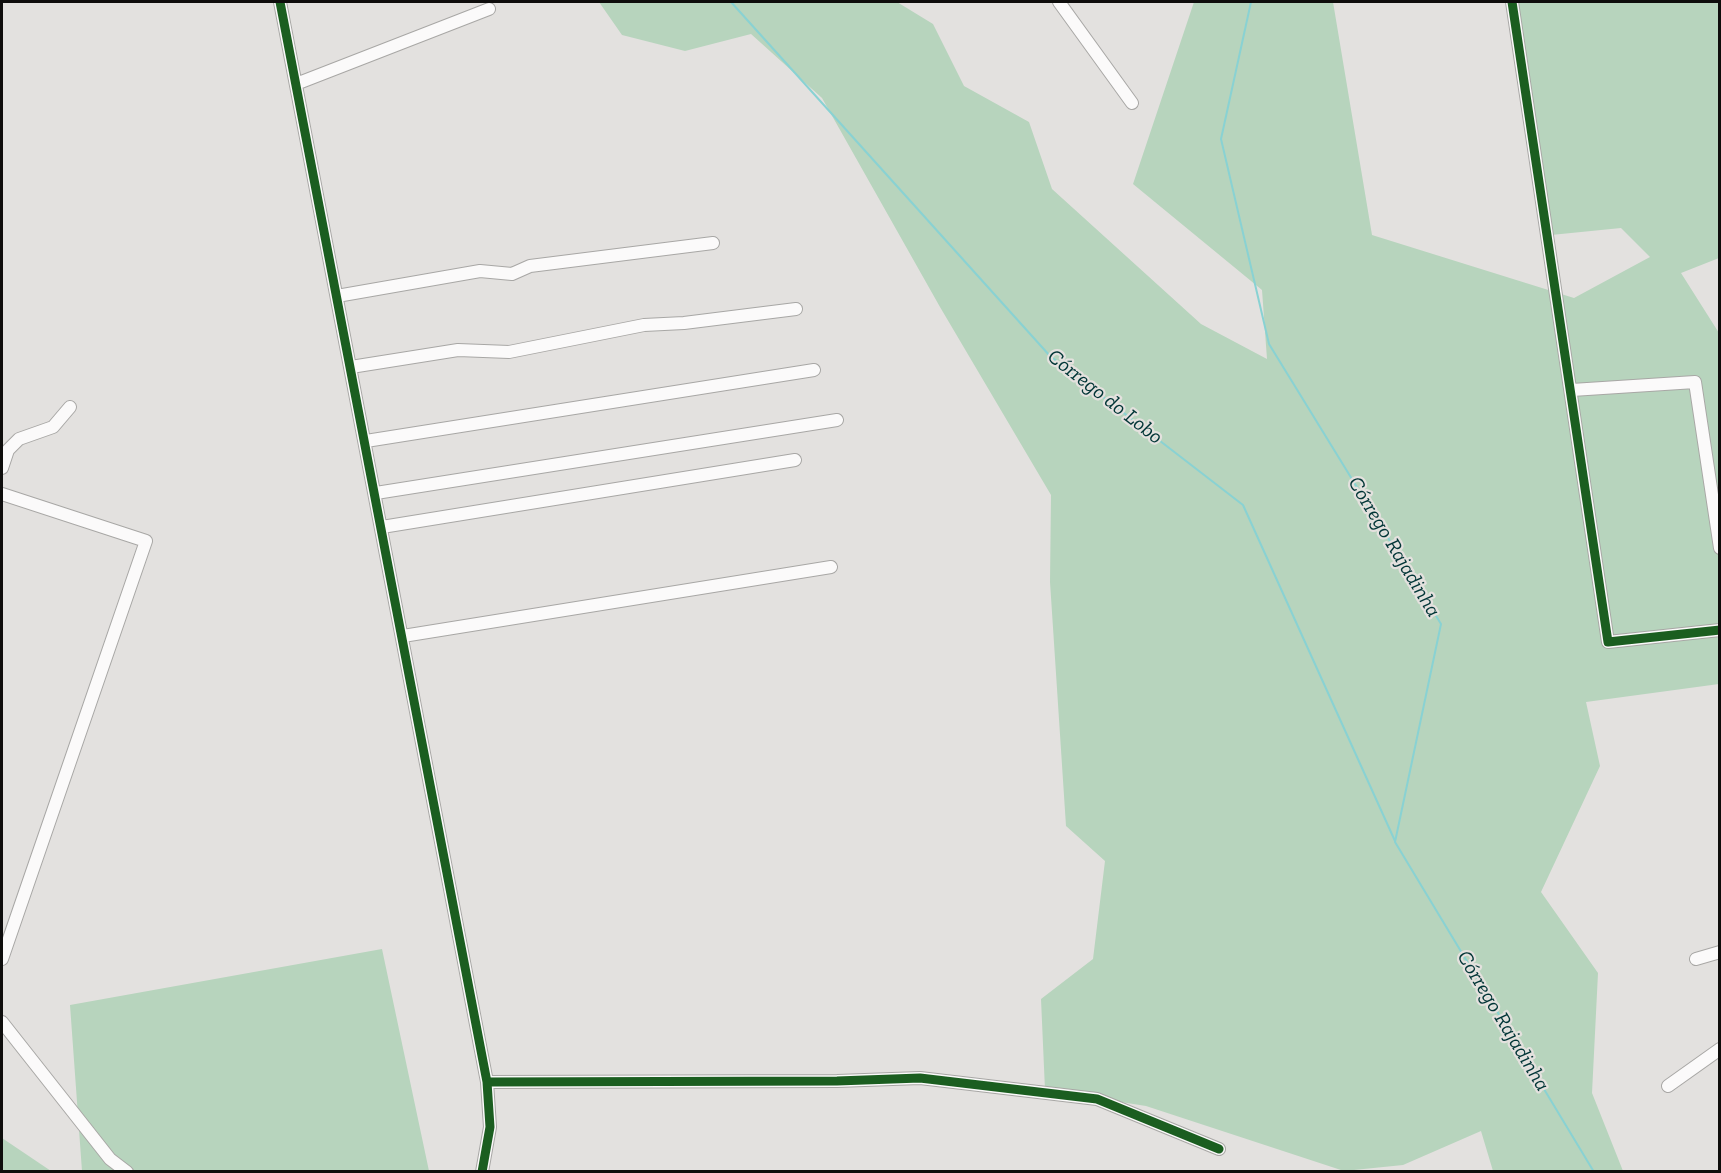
<!DOCTYPE html>
<meta charset="utf-8">
<style>
body{margin:0}
#map{position:relative;width:1721px;height:1173px;overflow:hidden;background:#e3e1df;font-family:"Zilla Slab",serif}
canvas{display:block}
.frame{position:absolute;inset:0;border:3px solid #0e0d0c;pointer-events:none}
</style>
<div id="map">
<canvas width="1721" height="1173"></canvas>
<div class="frame"></div>
</div>
<script>
const context = document.querySelector('canvas').getContext('2d');
context.lineJoin = 'round';
function paint(path, color) {
  context.fillStyle = color;
  context.fill(path, 'evenodd');
}
function toPath(rows) {
  const path = new Path2D();
  for (const r of rows) {
    path.moveTo(r[0], r[1]);
    for (let i = 2; i < r.length; i += 2) path.lineTo(r[i], r[i + 1]);
  }
  return path;
}
function strokePath(path, color, width, dash) {
  context.strokeStyle = color;
  context.lineWidth = width;
  context.lineCap = dash ? 'butt' : 'round';
  context.setLineDash(dash || []);
  context.stroke(path);
}
function label(font, color, halo, rows, align = 'center') {
  context.font = font + ' "Zilla Slab",serif';
  context.lineWidth = 4.5;
  context.setLineDash([]);
  context.textBaseline = 'middle';
  context.strokeStyle = halo;
  context.fillStyle = color;
  for (const [text, x, y, turn = 0] of rows) {
    context.save();
    context.translate(x, y);
    context.rotate((+turn || 0) * Math.PI / 180);
    context.textAlign = isNaN(turn) ? turn : align;
    if (halo) context.strokeText(text, 0, 0);
    context.fillText(text, 0, 0);
    context.restore();
  }
}
paint(toPath([
 [599,2,897,2,933,24,964,86,1029,122,1052,189,1201,324,1267,359,1262,290,1133,184,1194,2,1333,2,1372,235,1574,298,1650,257,1621,228,1551,235,1517,2,1719,2,1719,258,1681,273,1719,333,1719,684,1586,702,1600,766,1541,892,1598,973,1592,1093,1623,1171,1493,1171,1481,1131,1403,1165,1344,1171,1146,1106,1045,1090,1041,999,1093,959,1105,861,1066,826,1050,582,1051,495,940,307,822,98,751,34,685,51,622,35],
 [382,949,429,1171,82,1171,70,1005],
 [2,1138,51,1171,2,1171]
]), '#b7d4bd');
strokePath(toPath([
 [731,2,1050,356,1243,505,1395,841],
 [1251,2,1221,139,1269,344,1441,624,1395,842,1594,1172]
]), '#89d2d3', 2);
const minor = toPath([
 [280,2,487,1082,490,1127,482,1172],
 [1059,2,1132,103],
 [1512,2,1608,642,1720,630],
 [296,84,489,9],
 [337,296,480,271,512,274,530,266,713,243],
 [351,367,458,350,509,352,644,325,684,323,796,309],
 [1572,390,1695,382,1720,548],
 [366,441,814,370],
 [2,468,8,450,19,439,53,427,70,407],
 [376,493,837,420],
 [2,494,146,541,2,959],
 [382,527,795,460],
 [403,636,831,567],
 [1696,959,1720,952],
 [2,1022,110,1159,127,1172],
 [487,1082,837,1081,920,1078,1097,1099,1219,1149],
 [1668,1086,1720,1049]
]);
strokePath(minor, '#a8a7a5', 14);
strokePath(minor, '#fbfafa', 12);
strokePath(toPath([
 [280,2,487,1082,490,1127,482,1172],
 [1512,2,1608,642,1720,630],
 [487,1082,837,1081,920,1078,1097,1099,1219,1149]
]), '#1b5e20', 9);
label('italic 21px', '#003536', '#e4e1de', [
 ["Córrego do Lobo",1105,397,38],
 ["Córrego Rajadinha",1394,547,59],
 ["Córrego Rajadinha",1503,1021,59]
]);
</script>
